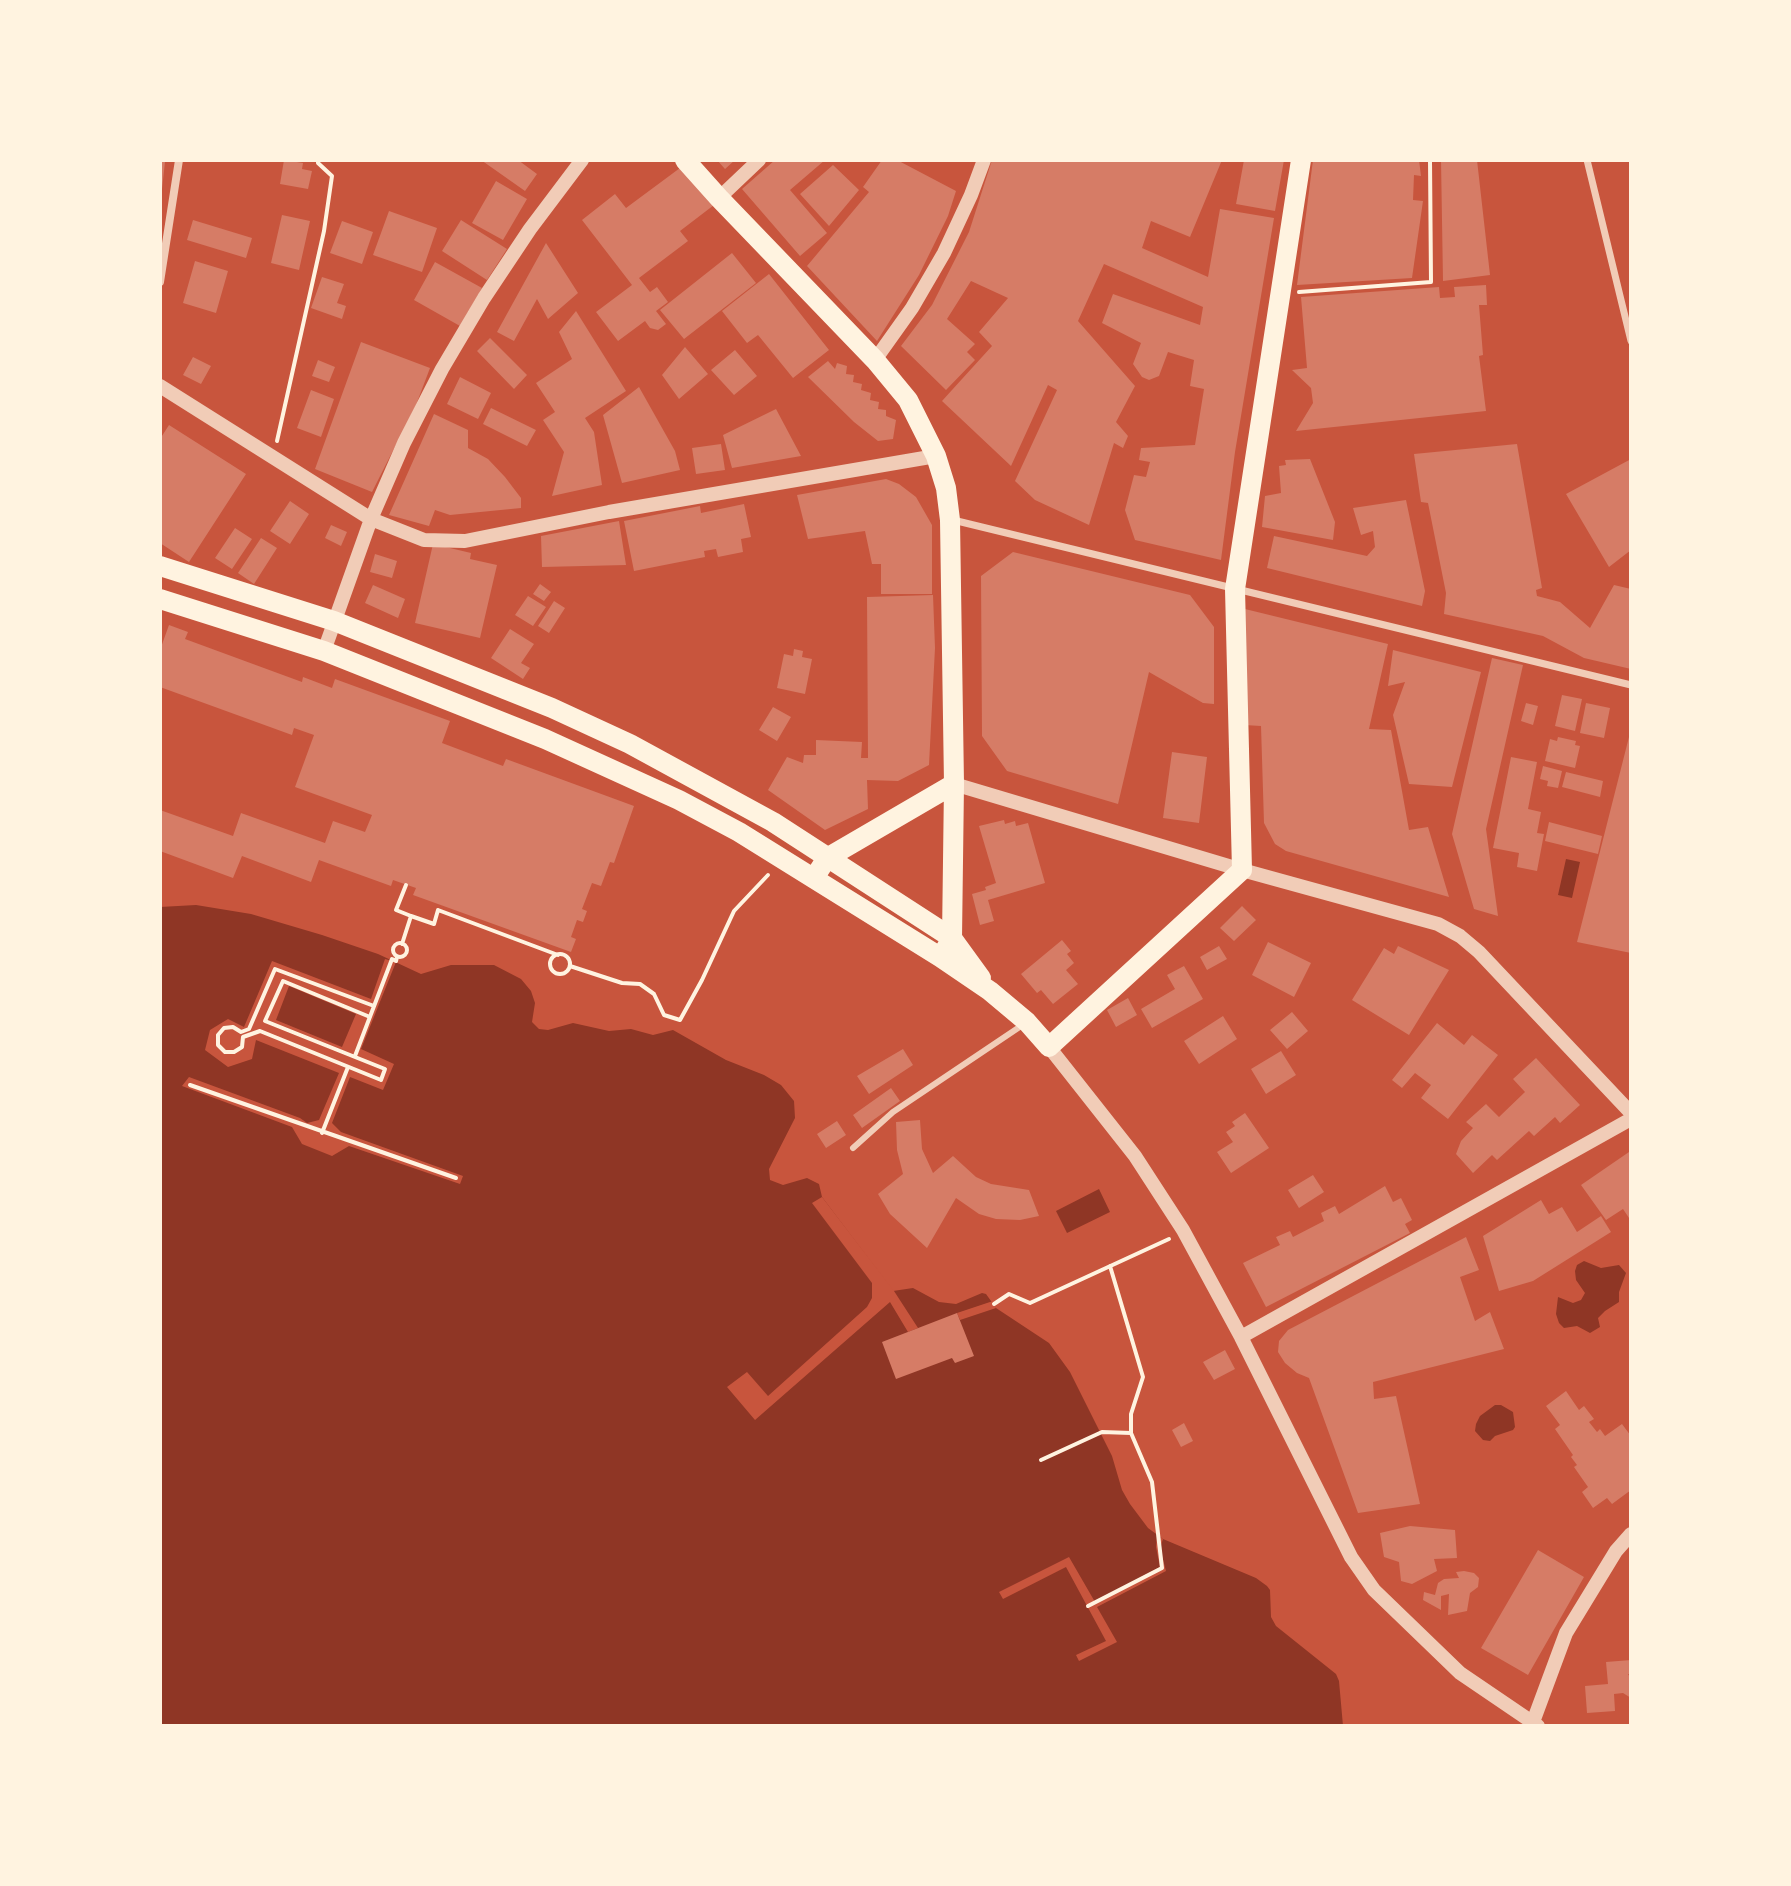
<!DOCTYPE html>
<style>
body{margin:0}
#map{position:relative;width:1791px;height:1886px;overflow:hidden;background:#c8553d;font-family:"PT Sans",sans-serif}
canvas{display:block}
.frame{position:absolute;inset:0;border:162px solid #fff3e0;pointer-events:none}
</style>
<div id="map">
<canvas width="1791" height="1886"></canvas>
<div class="frame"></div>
</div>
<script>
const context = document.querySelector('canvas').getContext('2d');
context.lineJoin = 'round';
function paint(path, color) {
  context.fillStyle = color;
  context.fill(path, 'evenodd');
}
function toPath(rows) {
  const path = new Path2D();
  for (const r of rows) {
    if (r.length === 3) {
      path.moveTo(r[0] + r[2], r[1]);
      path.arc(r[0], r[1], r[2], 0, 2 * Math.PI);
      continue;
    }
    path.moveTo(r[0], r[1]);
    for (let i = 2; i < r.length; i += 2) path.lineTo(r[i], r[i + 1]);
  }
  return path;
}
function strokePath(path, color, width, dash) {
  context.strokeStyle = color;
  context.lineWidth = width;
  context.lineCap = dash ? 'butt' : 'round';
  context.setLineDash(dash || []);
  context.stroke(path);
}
paint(toPath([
 [1566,859,1580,862,1572,898,1558,895],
 [196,905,251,914,322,935,378,954,421,974,451,965,494,965,521,979,531,991,535,1003,532,1022,539,1029,548,1030,573,1023,609,1031,631,1029,653,1035,673,1030,726,1060,764,1075,781,1085,794,1101,795,1118,769,1169,770,1180,783,1185,807,1178,819,1184,822,1197,893,1291,913,1288,939,1302,956,1304,982,1293,986,1294,996,1308,1049,1343,1070,1372,1112,1456,1122,1490,1130,1504,1148,1528,1163,1539,1256,1578,1267,1586,1270,1590,1271,1617,1276,1626,1336,1674,1339,1681,1343,1726,160,1726,160,907],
 [1099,1189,1110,1212,1067,1233,1056,1211],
 [1584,1261,1601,1268,1619,1265,1626,1273,1619,1292,1619,1302,1605,1311,1598,1318,1600,1327,1590,1333,1577,1326,1564,1328,1559,1323,1556,1314,1558,1297,1573,1303,1581,1300,1585,1293,1576,1280,1575,1271,1577,1265],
 [1495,1405,1501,1405,1513,1412,1515,1427,1513,1430,1495,1436,1490,1441,1483,1440,1475,1431,1476,1424,1480,1416]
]), '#8f3625');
paint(toPath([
 [385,959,396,962,361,1049,394,1064,383,1090,350,1077,332,1123,341,1132,463,1176,460,1184,349,1146,332,1156,302,1144,292,1127,182,1086,189,1077,300,1118,307,1123,319,1120,339,1073,256,1040,252,1059,228,1067,205,1050,210,1030,228,1019,244,1027,272,961,371,999],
 [289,986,356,1014,342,1047,276,1020],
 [822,1197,894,1291,918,1328,908,1332,890,1302,755,1420,727,1387,747,1372,768,1396,867,1307,872,1298,872,1283,812,1203],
 [993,1301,996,1308,960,1320,957,1313],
 [1157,1535,1163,1539,1160,1548,1166,1571,1097,1607,1117,1642,1079,1661,1076,1655,1106,1641,1066,1567,1003,1599,999,1592,1069,1557,1095,1602,1160,1567,1156,1547]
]), '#c8553d');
paint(toPath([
 [284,160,303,163,302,169,312,171,308,189,280,184],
 [481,160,518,160,537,174,525,191],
 [717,160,735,160,725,169],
 [775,160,825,160,790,190,827,233,800,256,742,189],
 [882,160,897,160,956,191,948,216,919,275,877,341,807,266,869,192,863,187],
 [992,160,1222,160,1190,237,1151,221,1142,248,1208,277,1220,209,1274,218,1235,452,1221,560,1135,540,1125,510,1134,475,1146,477,1150,462,1139,460,1141,448,1195,445,1204,389,1190,386,1194,360,1168,352,1159,376,1149,380,1142,377,1133,364,1141,343,1102,323,1113,294,1200,325,1203,307,1104,264,1078,321,1135,386,1116,422,1128,436,1123,448,1114,443,1089,525,1035,500,1015,481,1057,390,1048,385,1011,466,942,401,992,346,979,332,1008,298,971,281,947,319,975,344,967,352,975,360,946,390,901,346,932,305,969,232],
 [1244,160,1284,160,1275,211,1236,204],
 [1313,160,1419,160,1421,176,1414,175,1413,200,1423,201,1412,278,1297,285],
 [1441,160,1477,160,1490,275,1443,281],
 [160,162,165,162,162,189,160,189],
 [684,165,714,205,680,231,688,241,639,278,650,292,657,287,668,302,656,311,666,324,658,330,650,328,645,321,618,341,596,312,632,285,582,220,615,194,626,208],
 [833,165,859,190,829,226,800,194],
 [496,181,527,199,503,240,472,223],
 [389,211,437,228,422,272,373,255],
 [282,215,310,221,299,270,271,263],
 [193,220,252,238,246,258,187,240],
 [461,220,507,249,487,280,442,251],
 [342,221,373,232,362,264,330,253],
 [546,243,578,293,548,319,537,299,514,341,497,332],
 [732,253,756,283,684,339,660,310],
 [195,261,228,271,216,313,183,303],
 [435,262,482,288,460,326,414,300],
 [769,274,829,350,793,378,758,335,747,343,722,311],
 [322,277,344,284,337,303,346,306,342,319,311,308],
 [1486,285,1487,305,1479,305,1483,355,1479,356,1486,411,1296,431,1313,403,1311,388,1292,370,1307,368,1301,297,1439,287,1440,298,1455,297,1454,287],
 [576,311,626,391,585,418,594,432,602,485,552,496,564,452,543,420,555,412,536,383,572,359,559,332],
 [490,338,527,375,514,389,477,351],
 [361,342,430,368,416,405,372,492,315,469],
 [685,347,708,374,679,399,662,375],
 [735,350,757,376,734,395,711,370],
 [193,357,211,366,201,384,183,375],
 [318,360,335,367,329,382,312,376],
 [828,361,835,369,837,363,847,366,846,374,854,375,853,382,862,384,861,390,871,393,870,400,879,402,878,409,886,410,886,416,896,420,893,439,878,441,854,422,808,377],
 [460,377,491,393,478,419,447,404],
 [639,387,675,451,680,470,622,483,603,415],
 [311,390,334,399,321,437,297,428],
 [491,408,536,430,527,446,483,424],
 [776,409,801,456,732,468,723,435],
 [434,414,468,430,468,448,488,459,505,477,521,498,521,508,450,515,435,510,429,526,389,515],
 [169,425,246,474,189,562,160,543,160,439],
 [721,444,725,470,696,474,692,448],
 [1517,444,1542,588,1536,590,1537,596,1560,602,1590,628,1614,585,1631,589,1631,669,1584,658,1543,636,1444,614,1446,593,1428,503,1421,502,1414,454],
 [1310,459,1335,522,1333,540,1262,527,1265,496,1281,493,1279,466,1286,465,1285,460],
 [1631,459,1631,550,1609,567,1566,494],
 [886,479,899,484,916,497,932,525,932,594,881,594,881,564,872,564,865,531,808,539,797,495],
 [1406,500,1425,591,1422,606,1267,568,1274,536,1367,556,1375,547,1373,531,1361,535,1353,508],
 [290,501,309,514,290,544,270,531],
 [744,504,751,537,741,539,743,552,718,557,716,549,704,551,705,557,634,571,624,521,700,506,701,513],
 [619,521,626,565,542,567,541,536],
 [331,525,347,532,341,546,325,538],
 [235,528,252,539,232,569,215,558],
 [261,538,277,548,254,584,238,573],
 [433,544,471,553,470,559,497,565,480,638,415,623],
 [1013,552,1190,595,1214,627,1214,704,1203,703,1149,672,1118,804,1007,771,982,736,981,576],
 [375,554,397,561,392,578,370,572],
 [540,584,551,592,544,601,533,594],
 [373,585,405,599,398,618,365,603],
 [933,595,935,648,929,765,898,781,867,780,868,809,825,830,768,790,787,757,803,763,804,755,816,755,816,740,862,742,861,758,868,758,867,597],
 [528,596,546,607,533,626,515,615],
 [554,601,565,608,549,633,538,626],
 [1245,609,1388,644,1369,729,1391,730,1409,830,1428,827,1449,897,1286,851,1275,844,1264,823,1261,726,1244,725],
 [169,625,188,632,185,639,302,682,303,677,332,688,335,679,450,721,442,743,503,766,506,759,634,806,614,863,610,862,601,886,592,883,582,909,587,911,583,922,577,920,571,937,576,939,571,952,413,895,416,888,393,880,391,886,319,860,311,882,242,856,233,878,160,851,160,810,233,836,241,813,325,843,333,821,365,832,372,815,295,787,314,735,294,728,292,735,160,687,160,650],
 [510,629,534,644,521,663,530,668,523,679,491,658],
 [794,649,803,651,802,657,812,659,805,694,777,688,784,654,793,656],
 [1393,650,1481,672,1452,787,1409,784,1393,715,1405,682,1388,686],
 [1492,658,1523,665,1486,829,1498,916,1474,909,1452,834],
 [1562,695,1582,699,1575,731,1555,726],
 [1526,703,1538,706,1533,725,1521,721],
 [1586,703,1610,708,1604,738,1580,733],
 [773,707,791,717,777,741,759,730],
 [1630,733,1631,733,1631,953,1577,942],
 [1558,737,1576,741,1575,745,1580,746,1575,768,1545,761,1550,739,1557,741],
 [1172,752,1207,757,1199,823,1163,818],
 [1511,757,1537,762,1528,809,1541,812,1537,833,1544,834,1537,871,1517,867,1519,853,1493,848],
 [1543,766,1562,771,1558,788,1547,786,1548,781,1540,779],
 [1566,772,1603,781,1600,797,1562,787],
 [1004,820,1005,824,1015,821,1016,826,1028,823,1045,883,988,900,994,921,980,925,972,894,986,890,985,887,996,883,979,826],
 [1549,822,1602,836,1598,854,1545,841],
 [1242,906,1256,920,1234,941,1220,928],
 [1062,940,1071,951,1067,954,1074,963,1066,970,1078,984,1053,1004,1041,990,1037,993,1021,974],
 [1268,942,1311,963,1294,997,1252,975],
 [1219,946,1227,959,1207,970,1200,957],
 [1398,946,1449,970,1409,1035,1352,1000,1384,948,1394,954],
 [1184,966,1203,999,1152,1028,1141,1009,1175,989,1167,975],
 [1128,998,1137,1015,1116,1027,1107,1010],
 [1292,1012,1308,1031,1287,1049,1270,1030],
 [1223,1016,1237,1039,1199,1064,1184,1041],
 [1437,1023,1464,1045,1472,1035,1498,1055,1448,1119,1421,1098,1431,1085,1415,1073,1402,1088,1392,1080],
 [903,1049,913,1065,869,1094,857,1076],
 [1281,1051,1296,1075,1266,1094,1251,1069],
 [1536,1058,1580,1105,1560,1123,1555,1117,1534,1136,1529,1131,1497,1160,1492,1155,1473,1173,1456,1154,1461,1141,1473,1128,1466,1122,1486,1104,1499,1117,1525,1092,1513,1079],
 [891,1088,900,1101,862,1128,853,1115],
 [1245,1113,1269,1148,1231,1173,1217,1152,1233,1142,1226,1132,1235,1126,1232,1122],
 [920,1120,922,1149,933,1173,953,1156,976,1177,991,1184,1029,1190,1039,1216,1020,1220,996,1219,979,1214,956,1198,927,1248,890,1214,878,1194,903,1174,897,1150,896,1122],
 [837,1121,846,1135,826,1148,817,1134],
 [1629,1152,1631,1221,1623,1209,1606,1220,1581,1185],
 [1313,1175,1324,1192,1299,1208,1288,1190],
 [1385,1186,1393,1202,1401,1198,1412,1220,1405,1224,1410,1233,1266,1307,1243,1263,1280,1245,1276,1237,1290,1231,1293,1237,1324,1221,1321,1213,1335,1206,1339,1214],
 [1541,1200,1549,1214,1562,1207,1577,1232,1601,1216,1611,1232,1533,1281,1499,1291,1483,1236],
 [1466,1237,1479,1270,1460,1277,1475,1321,1490,1312,1504,1349,1373,1382,1374,1399,1396,1396,1420,1504,1358,1513,1309,1378,1297,1373,1285,1363,1278,1352,1279,1341,1288,1330],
 [957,1313,974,1356,955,1363,952,1358,896,1379,882,1342],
 [1225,1350,1235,1369,1214,1380,1203,1362],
 [1566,1391,1579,1410,1584,1406,1594,1419,1589,1422,1597,1432,1600,1429,1605,1436,1622,1424,1631,1436,1631,1490,1612,1504,1607,1498,1593,1508,1582,1492,1588,1487,1574,1467,1577,1465,1571,1457,1573,1455,1555,1429,1560,1425,1546,1406],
 [1184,1423,1193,1441,1181,1447,1172,1430],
 [1410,1526,1455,1530,1457,1558,1434,1559,1437,1571,1412,1584,1401,1581,1399,1562,1384,1557,1380,1533],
 [1538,1550,1584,1577,1528,1675,1481,1648],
 [1464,1571,1474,1573,1479,1578,1478,1587,1470,1593,1467,1611,1448,1615,1449,1594,1441,1596,1441,1610,1423,1600,1424,1592,1435,1595,1438,1583,1444,1579,1459,1578,1456,1572],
 [1631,1660,1631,1674,1628,1674,1631,1679,1631,1698,1623,1693,1614,1694,1615,1711,1587,1713,1585,1686,1608,1684,1606,1662]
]), '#d67c66');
strokePath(toPath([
 [1299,292,1431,282,1430,160],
 [277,441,324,231,332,176,318,163,318,160],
 [411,916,434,924,438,910,558,955],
 [400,950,7],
 [402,944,411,916,396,910,406,885],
 [560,964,10],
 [570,966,622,983,640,984,654,994,664,1015,680,1020,702,980,734,911,768,875],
 [370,1017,283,981,265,1021,385,1069,381,1080,260,1031,243,1037,242,1047,234,1052,225,1052,218,1045,218,1035,224,1028,233,1027,241,1032,249,1029,275,969,374,1006],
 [355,1056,392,959,396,961,397,957],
 [190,1085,456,1178],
 [322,1133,348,1067],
 [994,1304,1009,1294,1030,1303,1169,1239],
 [1041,1460,1102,1432,1131,1433],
 [1088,1606,1162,1568,1152,1482,1131,1433,1131,1414,1143,1377,1110,1266]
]), '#fff3e0', 4);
strokePath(toPath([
 [853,1148,893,1112,1024,1024]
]), '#f1ccb7', 6);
strokePath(toPath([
 [1587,160,1631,341],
 [953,520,1631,685]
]), '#f1ccb7', 7);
strokePath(toPath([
 [160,282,179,160]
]), '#f1ccb7', 8);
strokePath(toPath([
 [719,198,759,160],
 [875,360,912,308,944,253,971,195,984,160],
 [160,386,371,519,424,540,465,541,609,512,936,456],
 [324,651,371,519,404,443,442,369,484,298,530,229,582,160],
 [954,784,1242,870,1438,924,1460,936,1479,952,1631,1113],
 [1049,1047,1135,1156,1183,1230,1241,1337,1351,1557,1374,1590,1460,1673,1538,1726],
 [1241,1337,1631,1119],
 [1533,1722,1566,1633,1616,1551,1631,1534]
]), '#f1ccb7', 14);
strokePath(toPath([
 [685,160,719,198,875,360,908,400,936,456,946,488,950,520,954,784,952,938,945,950],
 [814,878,827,858,954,784]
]), '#fff3e0', 20);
strokePath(toPath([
 [160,566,334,621,552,708,630,744,773,822,952,938,981,978],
 [160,599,324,651,545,739,679,800,739,832,940,957,990,991,1027,1022,1049,1047,1242,870,1235,589,1301,160]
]), '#fff3e0', 20);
</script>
